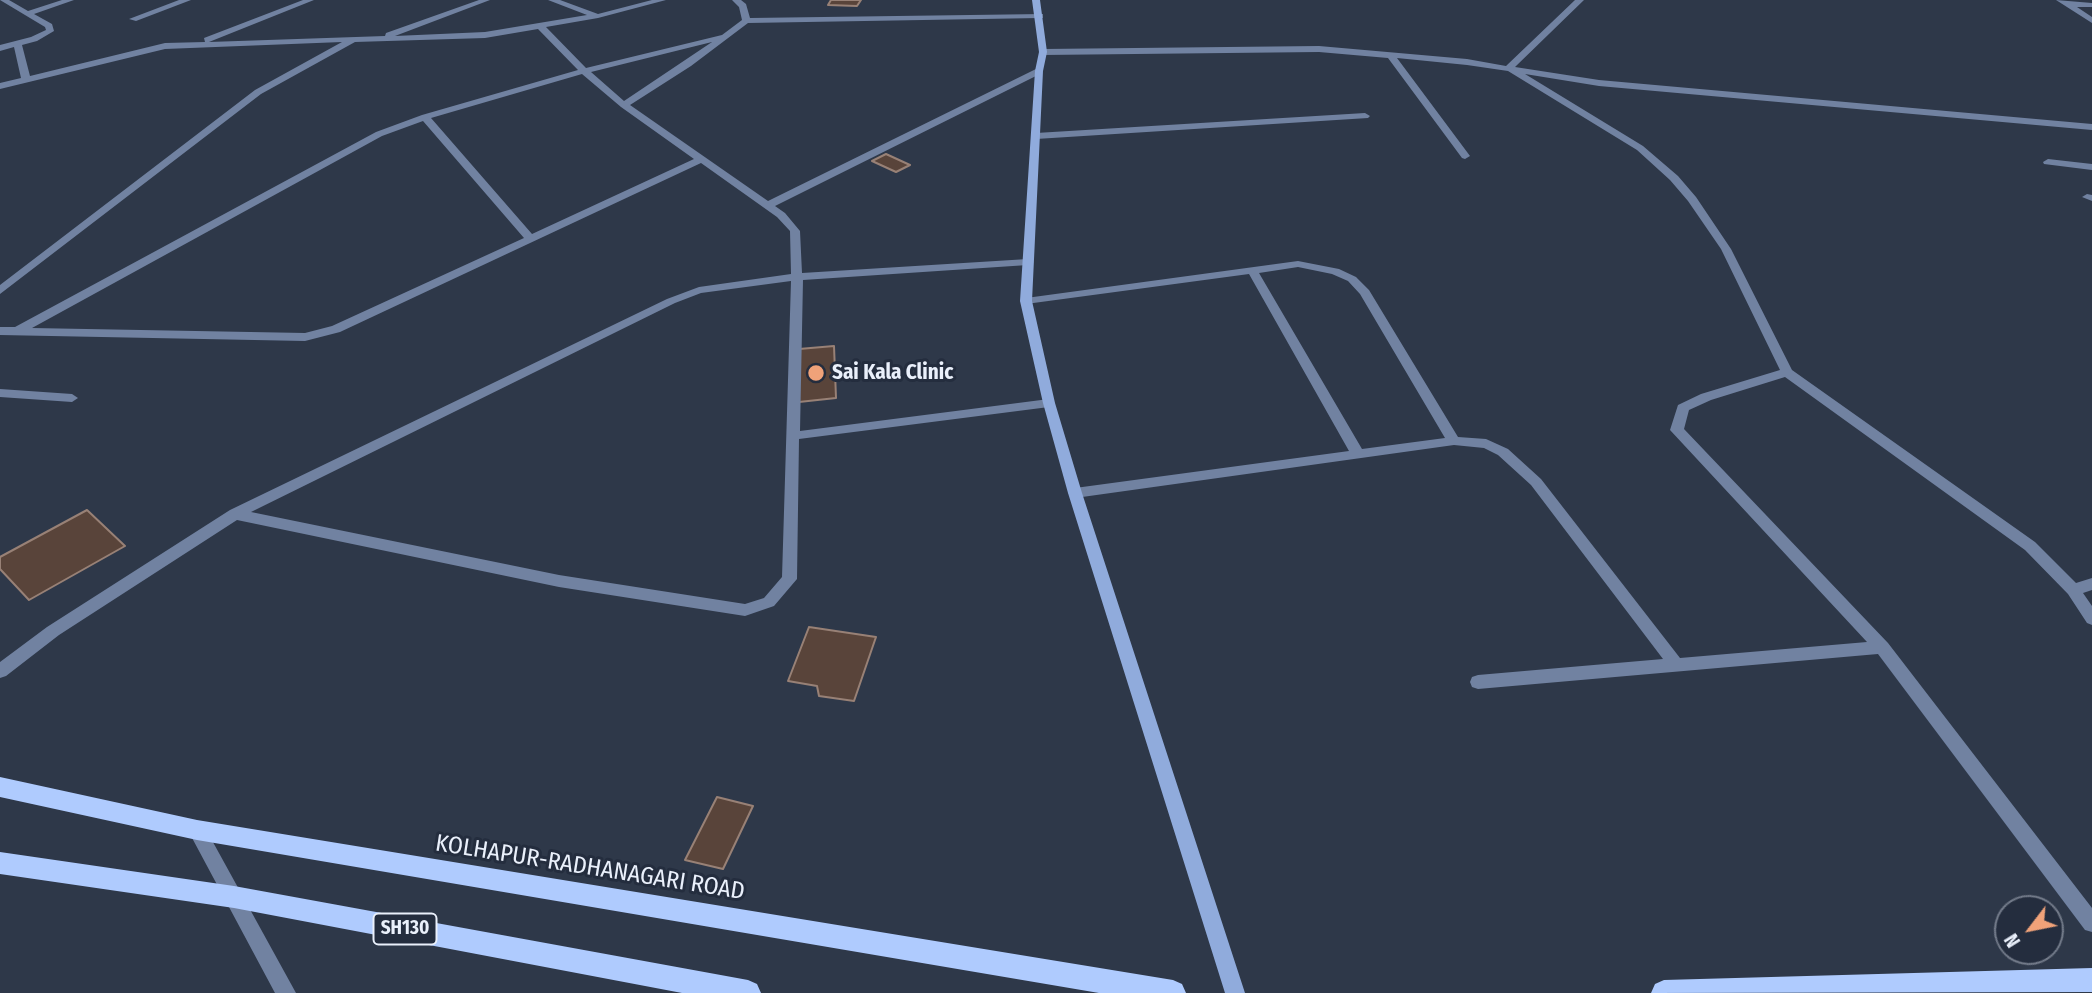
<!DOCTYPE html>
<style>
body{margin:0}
#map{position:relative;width:2092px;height:993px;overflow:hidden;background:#2e3849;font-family:"Fira Sans Condensed",sans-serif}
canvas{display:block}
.north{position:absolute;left:1994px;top:895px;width:70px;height:70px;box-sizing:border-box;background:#242d3e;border:2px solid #737b8a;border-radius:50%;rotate:238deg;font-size:19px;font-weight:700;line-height:28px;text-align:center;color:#eaf0fb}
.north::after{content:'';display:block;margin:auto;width:24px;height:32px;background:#f0a279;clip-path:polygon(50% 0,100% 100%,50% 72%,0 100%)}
</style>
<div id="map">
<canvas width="2092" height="993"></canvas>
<div class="north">N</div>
</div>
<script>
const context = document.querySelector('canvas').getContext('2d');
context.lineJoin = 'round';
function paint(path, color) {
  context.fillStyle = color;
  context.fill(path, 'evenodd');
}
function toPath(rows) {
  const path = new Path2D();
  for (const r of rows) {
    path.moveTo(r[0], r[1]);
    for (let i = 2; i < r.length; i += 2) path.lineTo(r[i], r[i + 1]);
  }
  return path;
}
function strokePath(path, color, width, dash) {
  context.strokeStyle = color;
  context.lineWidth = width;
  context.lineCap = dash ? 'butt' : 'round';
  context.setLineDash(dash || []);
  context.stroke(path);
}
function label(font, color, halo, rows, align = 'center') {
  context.font = font + ' "Fira Sans Condensed",sans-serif';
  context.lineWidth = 6;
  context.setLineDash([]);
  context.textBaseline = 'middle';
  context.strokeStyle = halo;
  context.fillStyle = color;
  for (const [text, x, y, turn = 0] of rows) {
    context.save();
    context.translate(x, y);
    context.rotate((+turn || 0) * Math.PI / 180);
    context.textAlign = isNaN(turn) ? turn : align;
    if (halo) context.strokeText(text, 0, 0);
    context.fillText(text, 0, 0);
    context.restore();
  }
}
const building = toPath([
 [831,0,861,0,857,6,828,5,831,0],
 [886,154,910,165,896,172,872,161,886,154],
 [834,346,836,398,799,402,799,349,834,346],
 [87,510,125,546,29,600,0,569,0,557,87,510],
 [809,627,876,637,854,701,819,696,817,686,788,681,809,627],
 [717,797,753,806,723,869,685,860,717,797]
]);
paint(building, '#59443a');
strokePath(building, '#988176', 2);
paint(toPath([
 [0,0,9,0,28,11,62,0,74,0,34,14,52,24,54,31,37,41,22,45,30,76,165,43,205,42,204,38,303,0,314,0,209,42,385,36,386,33,479,0,490,0,395,36,485,32,587,15,548,0,560,0,598,14,652,0,666,0,598,18,546,27,586,68,722,35,742,20,739,7,732,0,741,0,746,4,750,18,1043,14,1043,18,1040,18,748,23,691,66,630,105,768,201,1036,69,1042,69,1042,73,775,206,785,213,800,231,802,273,1028,259,1034,262,1028,265,803,280,800,431,1049,399,1055,403,1049,407,799,439,797,579,774,606,745,616,559,587,237,520,59,635,6,676,0,678,0,662,47,627,230,510,667,299,699,287,791,274,790,231,777,217,701,163,340,332,305,341,0,335,0,327,15,327,376,132,422,115,578,70,538,29,485,38,355,42,261,94,0,294,0,285,255,90,342,42,165,49,0,89,0,83,21,78,14,47,0,51,0,45,31,37,46,30,45,27,0,0],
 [712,42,624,101,591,72,712,42],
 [582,74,621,107,694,159,532,234,431,118,582,74],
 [423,121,524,238,332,326,305,333,32,328,382,136,423,121],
 [791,281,782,577,764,598,745,604,559,575,251,512,675,303,701,293,791,281],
 [179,0,191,0,136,21,129,19,179,0],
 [1575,0,1584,0,1515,67,1599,80,2092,124,2092,130,1599,86,1525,74,1643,146,1678,176,1696,197,1731,249,1792,370,2035,542,2076,583,2092,578,2092,590,2083,593,2092,606,2092,625,2087,623,2068,594,2025,550,1785,377,1711,400,1689,410,1684,429,1888,643,2092,908,2092,932,2085,930,1878,654,1478,689,1472,687,1470,682,1472,677,1478,675,1663,659,1531,485,1498,455,1484,448,1454,445,1075,498,1068,493,1075,488,1349,451,1249,274,1026,304,1020,301,1026,298,1298,261,1339,269,1356,277,1369,290,1458,437,1486,439,1508,449,1541,479,1680,658,1867,642,1670,430,1678,405,1701,394,1780,370,1721,249,1688,201,1670,180,1637,150,1508,71,1467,65,1397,58,1470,156,1465,159,1462,158,1388,58,1319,52,1043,55,1039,52,1043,49,1319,46,1467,59,1506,66,1575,0],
 [1298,267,1332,274,1348,281,1360,294,1445,438,1362,449,1259,273,1298,267],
 [2056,0,2092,3,2092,7,2077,7,2092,17,2092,23,2056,0],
 [1365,113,1370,116,1368,118,1036,139,1031,136,1036,133,1365,113],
 [2048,159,2092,164,2092,170,2044,164,2043,162,2048,159],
 [2087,194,2092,195,2092,201,2082,197,2087,194],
 [0,389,72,394,78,398,72,402,0,397,0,389],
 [197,822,203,824,296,993,275,993,191,836,188,830,191,824,197,822]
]), '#7182a1');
paint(toPath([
 [1032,0,1040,0,1047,52,1043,71,1032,301,1055,403,1082,493,1245,993,1225,993,1068,493,1043,403,1020,301,1035,71,1039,52,1032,0]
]), '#90abdc');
paint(toPath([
 [0,777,197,820,1173,980,1182,984,1186,993,1099,993,197,840,0,797,0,777],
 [0,852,234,886,748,980,757,984,761,993,682,993,234,908,0,874,0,852],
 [2092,968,2092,992,1651,993,1655,984,1664,980,2092,968]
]), '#afcbfe');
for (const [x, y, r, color] of [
 [816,373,9,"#f0a279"]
]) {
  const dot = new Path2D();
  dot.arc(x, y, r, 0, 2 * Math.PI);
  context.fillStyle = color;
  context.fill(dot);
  strokePath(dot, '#242d3e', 2.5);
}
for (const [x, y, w] of [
 [405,929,63]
]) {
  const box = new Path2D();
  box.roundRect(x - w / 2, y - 15.5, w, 31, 5);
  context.fillStyle = '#242d3e';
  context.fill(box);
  strokePath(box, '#eaf0fb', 2);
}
label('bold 19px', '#eaf0fb', null, [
 ["SH130",405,929]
]);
label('bold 21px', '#eaf0fb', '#242d3e', [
 ["Sai Kala Clinic",832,373]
], 'left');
label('24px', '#eaf0fb', '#242d3e', [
 ["KOLHAPUR-RADHANAGARI ROAD",590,868,9]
]);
</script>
